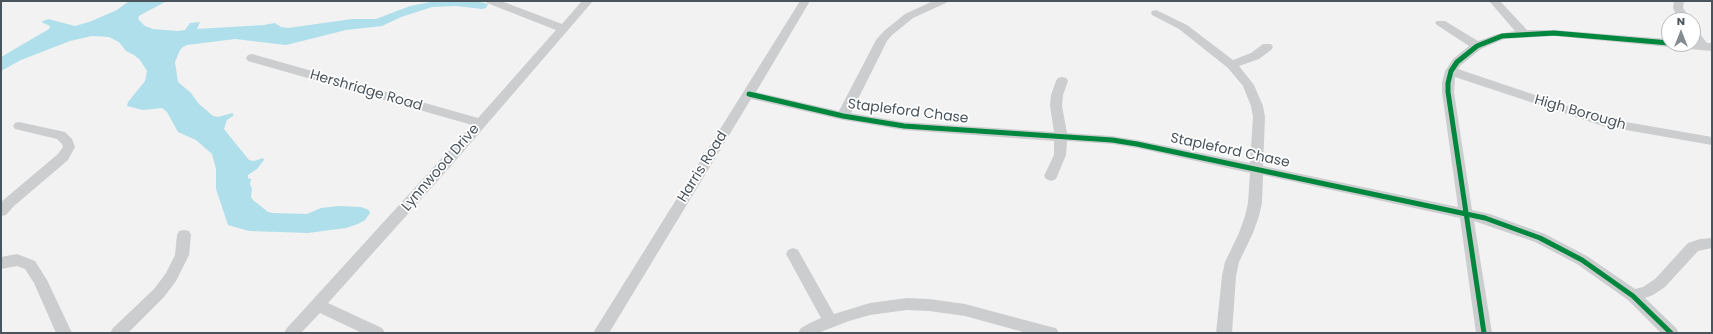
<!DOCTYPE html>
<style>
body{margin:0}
#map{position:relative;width:1713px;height:334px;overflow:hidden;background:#f2f2f2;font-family:Poppins,sans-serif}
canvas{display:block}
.frame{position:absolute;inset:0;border:2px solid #49545d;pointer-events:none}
.north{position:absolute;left:1661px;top:12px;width:40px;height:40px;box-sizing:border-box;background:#fff;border:1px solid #b6bbbe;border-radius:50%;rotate:0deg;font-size:11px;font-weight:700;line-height:16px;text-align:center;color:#49545d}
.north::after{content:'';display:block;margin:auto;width:14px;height:18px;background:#848b91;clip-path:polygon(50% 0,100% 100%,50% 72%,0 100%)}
</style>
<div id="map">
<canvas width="1713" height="334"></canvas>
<div class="frame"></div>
<div class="north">N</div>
</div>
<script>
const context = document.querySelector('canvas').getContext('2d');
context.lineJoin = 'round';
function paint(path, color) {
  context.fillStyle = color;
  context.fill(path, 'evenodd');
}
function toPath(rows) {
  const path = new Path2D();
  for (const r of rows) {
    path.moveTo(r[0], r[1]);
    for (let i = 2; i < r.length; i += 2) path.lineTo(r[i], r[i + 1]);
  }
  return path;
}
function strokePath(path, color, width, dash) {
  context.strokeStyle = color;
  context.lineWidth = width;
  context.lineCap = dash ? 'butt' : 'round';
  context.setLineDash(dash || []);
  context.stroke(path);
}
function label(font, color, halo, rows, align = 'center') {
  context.font = font + ' Poppins,sans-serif';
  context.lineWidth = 3.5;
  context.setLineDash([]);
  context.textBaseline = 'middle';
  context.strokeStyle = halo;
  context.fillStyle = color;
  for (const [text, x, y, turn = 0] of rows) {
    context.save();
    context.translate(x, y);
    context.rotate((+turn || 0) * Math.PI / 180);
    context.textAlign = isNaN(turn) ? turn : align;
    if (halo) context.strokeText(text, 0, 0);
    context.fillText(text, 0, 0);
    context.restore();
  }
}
paint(toPath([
 [129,1,167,1,146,12,139,16,138,19,145,26,153,29,178,31,185,30,190,23,200,22,197,29,264,25,275,23,281,27,288,28,352,19,376,19,410,6,436,1,475,1,488,4,486,8,482,9,456,6,432,7,401,17,382,26,346,30,286,45,235,39,187,45,183,47,180,50,175,62,178,82,191,93,199,104,213,116,218,117,232,113,234,115,227,120,224,129,249,160,254,161,263,158,264,160,257,169,248,175,248,178,251,179,250,184,252,189,251,197,253,200,268,212,273,213,307,214,321,208,338,206,361,207,369,210,370,213,365,220,358,224,346,228,308,233,249,231,228,225,216,189,216,169,212,154,196,140,178,132,167,112,162,108,143,110,127,106,128,102,145,81,147,71,140,60,134,55,126,51,119,42,109,37,92,36,70,41,21,60,1,71,1,57,49,29,50,26,41,22,48,19,75,26,89,22,117,10]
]), '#afdfeb');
paint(toPath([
 [486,1,501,1,562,24,582,1,593,1,450,167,328,303,382,328,385,333,362,333,320,313,301,333,284,333,287,328,472,125,248,61,246,58,248,55,252,54,478,118,556,30,487,3,486,1],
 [800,1,810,1,756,92,839,111,876,40,884,31,905,14,933,1,947,1,946,3,913,18,892,35,887,41,851,113,904,122,1054,132,1050,106,1051,95,1056,81,1058,78,1062,77,1066,78,1068,81,1063,95,1062,106,1067,133,1112,136,1137,140,1250,163,1253,117,1251,106,1243,86,1228,68,1179,29,1152,15,1151,13,1152,11,1156,10,1187,25,1233,60,1251,53,1263,44,1271,44,1273,47,1271,50,1259,59,1239,66,1254,85,1263,106,1265,117,1263,166,1458,207,1442,92,1442,83,1445,71,1453,59,1469,46,1437,25,1435,23,1437,21,1445,21,1478,41,1498,34,1515,31,1489,1,1500,1,1527,30,1554,30,1669,39,1669,44,1693,44,1694,42,1693,29,1697,30,1707,43,1712,43,1712,51,1678,48,1673,45,1669,47,1554,36,1519,38,1504,39,1481,49,1461,65,1458,69,1603,118,1712,137,1712,145,1603,126,1455,77,1454,92,1472,210,1490,214,1545,234,1587,256,1635,289,1643,287,1655,279,1688,243,1700,239,1712,238,1712,248,1698,251,1665,287,1653,295,1645,298,1676,328,1679,333,1661,333,1628,300,1577,264,1535,242,1474,221,1492,333,1476,333,1460,218,1263,175,1262,203,1259,216,1253,233,1239,262,1236,276,1232,333,1216,333,1222,276,1225,262,1239,233,1245,216,1248,203,1250,173,1137,148,1112,144,1067,141,1066,155,1056,179,1051,181,1046,179,1044,176,1054,155,1054,141,904,130,843,120,751,99,609,333,593,333,800,1],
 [1674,1,1684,1,1683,8,1691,20,1679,20,1673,8,1674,1],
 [19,122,65,132,72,139,75,147,68,160,14,206,6,215,1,216,1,202,58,154,63,147,62,144,57,139,15,129,13,126,15,123,19,122],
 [184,230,189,231,191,235,189,255,176,281,164,297,128,333,110,333,113,328,154,289,166,273,175,255,177,235,179,231,184,230],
 [793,248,798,250,834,314,870,303,907,298,929,299,965,304,1051,327,1056,328,1059,333,1027,333,965,316,929,311,907,310,870,315,849,321,818,333,798,333,801,328,810,323,821,318,786,254,788,250,793,248],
 [17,254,35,261,47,280,72,333,56,333,34,283,25,269,17,266,1,269,1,257,17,254]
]), '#cbcdcf');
strokePath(toPath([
 [749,94,843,116,904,126,1112,140,1137,144,1485,218,1540,238,1582,260,1633,296,1671,333],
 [1484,333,1448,92,1448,83,1451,71,1457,62,1477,46,1502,36,1554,33,1669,43]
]), '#00873e', 5);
label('14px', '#49545d', '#fff', [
 ["Hershridge Road",366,91,16],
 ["Stapleford Chase",908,112,7],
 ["High Borough",1580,113,16],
 ["Stapleford Chase",1230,151,12],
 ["Harris Road",703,167,-58],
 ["Lynnwood Drive",441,168,-49]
]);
</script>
